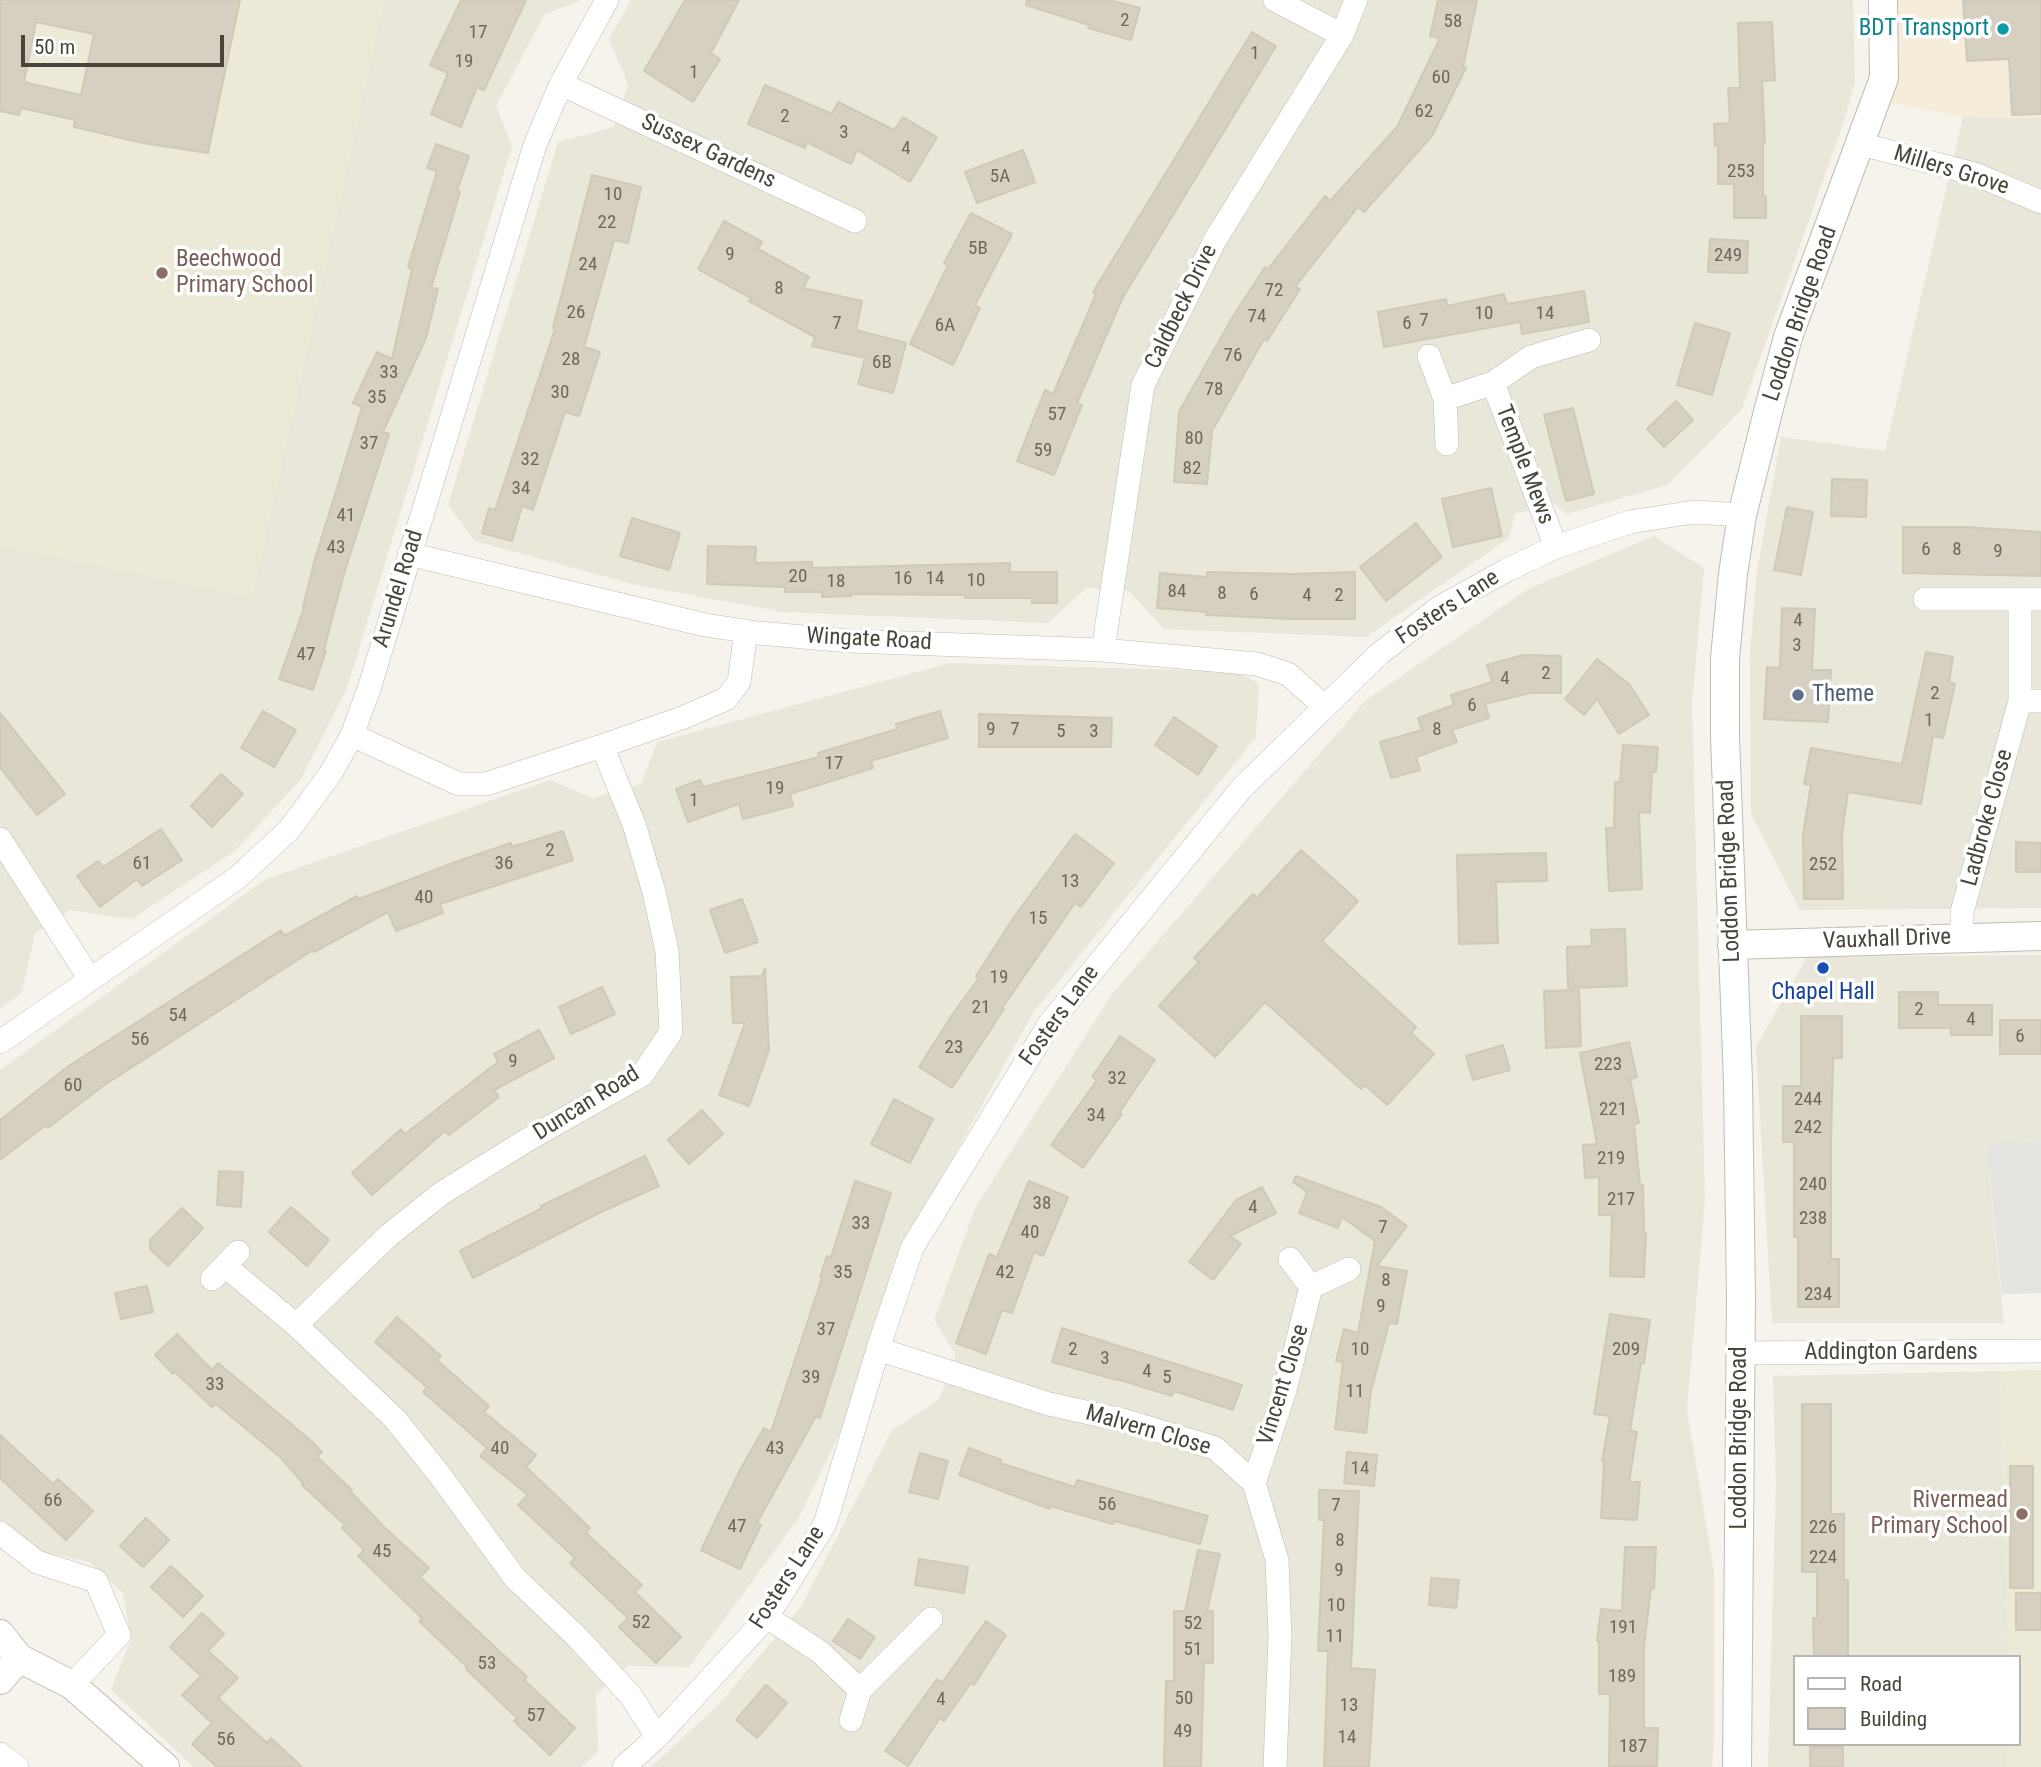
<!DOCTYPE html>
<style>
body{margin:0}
#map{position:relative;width:2041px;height:1767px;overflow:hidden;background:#f5f3ec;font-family:"Roboto Condensed",sans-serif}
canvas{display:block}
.legend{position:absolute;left:1793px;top:1655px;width:228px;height:91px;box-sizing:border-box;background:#fff;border:2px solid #b6b5b0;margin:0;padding:9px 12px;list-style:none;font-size:21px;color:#49453a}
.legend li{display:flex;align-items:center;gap:14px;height:35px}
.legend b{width:35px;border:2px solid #b6b5b0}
.scale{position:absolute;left:21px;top:35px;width:203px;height:32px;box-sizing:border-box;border:4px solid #49453a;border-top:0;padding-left:9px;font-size:21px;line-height:24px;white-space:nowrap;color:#49453a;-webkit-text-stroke:5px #fff;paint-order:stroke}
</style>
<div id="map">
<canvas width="2041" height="1767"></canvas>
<ul class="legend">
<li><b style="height:9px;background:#fff"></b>Road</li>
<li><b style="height:19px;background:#d6d0c2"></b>Building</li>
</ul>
<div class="scale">50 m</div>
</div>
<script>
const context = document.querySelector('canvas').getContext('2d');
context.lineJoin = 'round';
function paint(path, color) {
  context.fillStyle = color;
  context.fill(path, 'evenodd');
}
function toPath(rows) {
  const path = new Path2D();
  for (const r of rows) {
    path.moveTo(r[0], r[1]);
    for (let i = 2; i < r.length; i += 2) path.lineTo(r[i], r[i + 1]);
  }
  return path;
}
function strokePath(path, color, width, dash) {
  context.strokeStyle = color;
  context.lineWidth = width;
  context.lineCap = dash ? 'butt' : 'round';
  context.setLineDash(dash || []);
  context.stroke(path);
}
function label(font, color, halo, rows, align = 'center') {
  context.font = font + ' "Roboto Condensed",sans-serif';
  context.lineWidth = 7;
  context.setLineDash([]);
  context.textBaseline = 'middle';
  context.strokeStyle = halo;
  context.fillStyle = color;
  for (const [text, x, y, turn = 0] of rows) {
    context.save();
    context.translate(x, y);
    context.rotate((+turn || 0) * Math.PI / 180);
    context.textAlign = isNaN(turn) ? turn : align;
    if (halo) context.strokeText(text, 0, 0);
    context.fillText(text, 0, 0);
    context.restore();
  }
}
paint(toPath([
 [384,0,581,0,544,15,496,106,512,146,347,688,301,779,235,851,132,919,69,910,35,933,22,992,0,1009,0,546,252,597],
 [631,0,1853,0,1855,83,1843,124,1742,409,1667,485,1567,514,1553,503,1515,514,1509,538,1366,637,1164,629,1129,591,1086,588,1048,623,783,612,636,585,475,541,448,505,558,142,614,127,628,85,609,39],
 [1963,117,2041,118,2041,908,1800,910,1751,814,1750,654,1757,571,1781,437,1885,451],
 [1654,536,1704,568,1692,703,1705,1199,1687,1410,1714,1571,1714,1740,1712,1767,651,1767,719,1704,801,1607,892,1430,939,1400,956,1355,934,1320,976,1206,1113,993,1365,701,1528,589],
 [951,663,1239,672,1259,684,1256,737,1033,1013,900,1253,841,1431,798,1519,689,1667,628,1666,596,1695,598,1752,581,1767,194,1767,111,1690,131,1639,123,1593,89,1562,33,1550,0,1522,0,1070,266,879,550,780,592,798,641,784,657,742],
 [2041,955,2041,1142,1987,1145,2004,1323,1772,1323,1756,1047,1807,957],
 [2000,1371,2008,1657,1794,1657,1794,1744,2007,1744,2007,1767,1768,1767,1776,1484,1773,1376]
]), '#e9e6da');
paint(toPath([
 [1896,0,2041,0,2041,118,1963,117,1891,103,1898,69]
]), '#f5ecd9');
paint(toPath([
 [0,0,384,0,252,598,0,546],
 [2041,1370,2041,1767,2007,1767,2007,1744,2018,1744,2018,1657,2008,1657,2000,1371]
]), '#ede9d7');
paint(toPath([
 [2041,1142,2041,1293,2002,1294,1987,1144]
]), '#e4e3e0');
const building = toPath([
 [0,0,240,0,208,153,143,143,74,127,75,120,21,108,19,115,0,111,0,0],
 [36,22,94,34,81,95,24,82,36,22],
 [461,0,526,0,484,90,477,87,461,127,431,114,448,73,430,65,461,0],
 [685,0,739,0,711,53,720,59,693,102,644,71,685,0],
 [1027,0,1109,0,1140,8,1131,40,1088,28,1089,25,1026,5,1027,0],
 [1438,0,1477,0,1463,67,1466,68,1432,136,1364,212,1358,207,1295,287,1300,289,1267,341,1264,339,1212,431,1207,484,1174,482,1179,412,1232,318,1265,267,1268,269,1325,196,1330,201,1397,127,1440,38,1430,36,1438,0],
 [1963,0,2041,0,2041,114,2012,115,2009,59,1967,61,1963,0],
 [1772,22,1775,80,1762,81,1765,143,1763,143,1763,196,1766,196,1766,218,1734,218,1734,184,1718,184,1718,146,1715,146,1714,124,1730,123,1728,88,1740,88,1738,23,1772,22],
 [1252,32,1276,46,1123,297,1077,403,1082,405,1054,475,1017,461,1045,390,1053,394,1096,294,1093,292,1252,32],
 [765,85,832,114,838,102,894,130,903,117,937,137,910,182,857,150,851,164,807,142,805,148,748,124,765,85],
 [436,144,469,156,457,191,460,192,431,288,438,289,426,338,383,432,389,434,343,577,324,650,326,651,313,690,279,679,304,608,303,607,315,559,362,407,353,403,377,352,392,359,412,269,408,267,437,171,427,168,436,144],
 [1023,150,1035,182,977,203,965,172,1023,150],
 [592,175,641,187,628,243,614,240,584,347,600,352,579,416,565,412,533,510,522,506,512,541,482,533,489,508,495,510,555,329,553,328,592,175],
 [971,213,1012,234,975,305,980,308,953,365,910,344,948,265,944,263,971,213],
 [724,221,762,242,758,249,809,277,803,288,862,301,856,330,906,343,893,393,858,384,865,358,812,346,815,337,749,301,751,298,698,269,724,221],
 [1710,239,1748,241,1747,273,1708,272,1710,239],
 [1584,291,1589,322,1522,334,1520,322,1384,347,1378,312,1446,299,1447,306,1504,294,1507,304,1584,291],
 [1695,323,1730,333,1712,395,1677,385,1695,323],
 [1676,401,1693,420,1664,447,1647,429,1676,401],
 [1573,408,1594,494,1566,501,1544,415,1573,408],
 [1832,479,1867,480,1866,517,1831,516,1832,479],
 [1491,488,1502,536,1453,547,1442,499,1491,488],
 [1787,507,1813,512,1801,575,1774,570,1787,507],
 [632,518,680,533,669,570,620,556,632,518],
 [1416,523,1442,557,1386,601,1360,567,1416,523],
 [1903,527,1965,527,2041,532,2041,576,1903,573,1903,527],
 [708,546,756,547,755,563,812,562,812,568,1010,563,1010,572,1057,572,1057,603,1032,603,1032,598,965,598,965,595,851,594,851,596,822,597,822,592,785,592,785,587,707,584,708,546],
 [1207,572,1291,574,1355,572,1355,619,1291,619,1206,615,1206,612,1157,608,1160,573,1207,577,1207,572],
 [1782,608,1815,609,1812,670,1831,670,1828,722,1764,719,1767,667,1780,668,1782,608],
 [1926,652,1953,657,1949,682,1955,684,1943,738,1933,736,1921,804,1848,792,1842,833,1843,899,1804,899,1803,835,1811,785,1804,784,1811,748,1902,764,1926,652],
 [1523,655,1561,656,1561,693,1530,693,1485,704,1489,718,1452,730,1457,742,1416,757,1420,770,1391,778,1380,742,1422,730,1418,718,1454,705,1451,695,1492,682,1487,665,1523,655],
 [1597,659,1629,684,1649,715,1619,734,1597,699,1584,715,1565,699,1597,659],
 [263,711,296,730,274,767,241,748,263,711],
 [940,711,948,738,871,761,873,768,790,794,793,806,743,819,739,804,688,822,676,789,700,780,703,787,819,757,818,753,897,729,896,724,940,711],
 [0,713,65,794,37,815,0,767,0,713],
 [979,714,1112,718,1111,747,979,747,979,714],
 [1174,717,1217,746,1198,775,1155,745,1174,717],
 [1623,745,1658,747,1656,772,1652,772,1650,813,1639,812,1642,889,1609,891,1606,828,1614,828,1615,782,1620,782,1623,745],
 [221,774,243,794,212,827,191,806,221,774],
 [161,829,182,860,142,886,137,879,100,907,77,876,98,861,103,867,161,829],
 [563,831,573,860,440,904,443,913,396,931,388,912,314,952,313,950,103,1086,48,1128,46,1125,0,1160,0,1120,70,1065,281,930,284,936,357,896,359,899,461,860,511,843,512,847,563,831],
 [1075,834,1114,863,1081,907,1075,903,1002,1008,1004,1009,952,1088,919,1067,954,1012,979,978,976,976,1014,917,1075,834],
 [2016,842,2041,843,2041,872,2016,872,2016,842],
 [1301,850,1358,901,1322,941,1416,1027,1411,1033,1434,1054,1387,1105,1365,1085,1361,1089,1265,1002,1215,1057,1159,1006,1199,962,1194,958,1253,894,1257,898,1301,850],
 [1546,853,1547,881,1496,882,1498,943,1459,944,1457,855,1546,853],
 [742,899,758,942,725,953,710,910,742,899],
 [1625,929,1627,986,1568,988,1567,947,1592,946,1591,930,1625,929],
 [765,968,769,1050,749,1106,719,1095,745,1023,733,1023,731,977,762,976,765,968],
 [602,987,615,1014,571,1034,559,1007,602,987],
 [1579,990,1581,1046,1546,1048,1544,991,1579,990],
 [1899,992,1938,992,1938,1005,1992,1005,1992,1035,1951,1035,1951,1028,1899,1028,1899,992],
 [1801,1016,1842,1016,1842,1058,1833,1058,1831,1142,1831,1259,1839,1259,1839,1307,1798,1307,1798,1237,1794,1237,1794,1142,1783,1142,1783,1086,1801,1086,1801,1016],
 [2000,1020,2041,1020,2041,1054,2000,1054,2000,1020],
 [539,1030,554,1058,494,1090,499,1097,449,1135,445,1131,372,1195,352,1173,401,1129,405,1134,498,1062,494,1054,539,1030],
 [1120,1036,1155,1060,1119,1113,1122,1114,1083,1168,1051,1145,1097,1080,1092,1077,1120,1036],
 [1629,1042,1637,1077,1630,1079,1639,1123,1634,1124,1640,1185,1643,1185,1644,1233,1646,1233,1644,1277,1610,1276,1612,1215,1599,1215,1599,1177,1585,1178,1583,1145,1597,1144,1580,1053,1629,1042],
 [1503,1045,1510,1070,1473,1080,1466,1056,1503,1045],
 [894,1099,933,1119,910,1163,871,1144,894,1099],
 [702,1110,723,1134,689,1164,668,1140,702,1110],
 [645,1156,659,1186,597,1214,473,1278,460,1251,542,1208,541,1206,645,1156],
 [219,1171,243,1172,241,1207,217,1205,219,1171],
 [1296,1176,1381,1207,1407,1226,1377,1266,1407,1271,1397,1324,1389,1323,1371,1391,1366,1433,1335,1429,1343,1362,1336,1361,1344,1329,1358,1333,1375,1241,1342,1217,1338,1228,1299,1213,1307,1192,1293,1182,1296,1176],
 [855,1181,891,1193,820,1418,816,1416,757,1523,761,1525,740,1569,701,1550,741,1468,764,1428,771,1432,822,1278,820,1277,827,1256,831,1257,855,1181],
 [1029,1181,1068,1197,1043,1256,1034,1252,1012,1313,1002,1310,986,1354,956,1343,989,1254,997,1257,1029,1181],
 [1262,1187,1276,1213,1230,1236,1241,1244,1213,1280,1189,1262,1236,1200,1262,1187],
 [291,1207,329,1240,307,1266,269,1232,291,1207],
 [182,1208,203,1228,168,1266,150,1249,150,1240,182,1208],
 [147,1286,153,1312,121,1319,115,1293,147,1286],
 [1610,1314,1650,1320,1644,1363,1641,1363,1630,1431,1637,1432,1629,1482,1640,1482,1637,1520,1601,1518,1604,1461,1602,1461,1610,1416,1594,1414,1610,1314],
 [397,1317,441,1356,437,1360,489,1406,484,1412,536,1455,526,1467,590,1528,586,1533,642,1585,635,1592,681,1637,656,1663,619,1627,628,1618,570,1563,575,1558,518,1505,528,1495,480,1456,487,1448,423,1392,427,1387,375,1342,397,1317],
 [1062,1328,1242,1385,1233,1410,1174,1391,1172,1396,1117,1379,1117,1380,1052,1362,1062,1328],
 [177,1334,212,1370,218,1363,309,1439,322,1452,317,1457,352,1490,350,1491,385,1528,429,1568,420,1577,527,1677,524,1680,575,1728,550,1755,514,1721,517,1718,466,1669,467,1667,419,1621,422,1618,358,1556,364,1550,342,1528,345,1525,302,1485,303,1483,280,1457,216,1404,212,1407,175,1372,173,1374,155,1355,177,1334],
 [1802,1404,1831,1404,1831,1514,1844,1514,1844,1580,1848,1580,1848,1657,1814,1657,1813,1618,1817,1618,1817,1572,1802,1572,1802,1404],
 [0,1435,53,1484,58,1479,93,1511,66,1540,0,1478,0,1435],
 [969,1448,1001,1460,1000,1463,1075,1487,1077,1480,1208,1516,1200,1544,1114,1521,1113,1524,1050,1506,1050,1509,959,1475,969,1448],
 [1347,1452,1377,1455,1374,1486,1344,1483,1347,1452],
 [920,1453,948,1461,938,1499,909,1492,920,1453],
 [2010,1466,2033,1466,2033,1588,2010,1588,2010,1466],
 [1319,1490,1359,1491,1351,1668,1375,1670,1369,1767,1324,1767,1328,1651,1318,1651,1324,1520,1319,1520,1319,1490],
 [146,1518,169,1540,143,1567,120,1546,146,1518],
 [1625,1547,1656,1547,1654,1589,1651,1588,1644,1646,1644,1728,1658,1728,1657,1766,1609,1766,1610,1694,1599,1694,1599,1641,1597,1641,1601,1609,1622,1611,1625,1547],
 [1198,1550,1220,1554,1207,1611,1213,1611,1213,1663,1204,1663,1201,1767,1164,1767,1166,1681,1174,1681,1174,1611,1185,1611,1198,1550],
 [919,1559,968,1567,964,1593,915,1585,919,1559],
 [171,1566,203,1596,183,1617,151,1587,171,1566],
 [1431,1578,1459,1580,1456,1608,1429,1605,1431,1578],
 [2016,1593,2041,1593,2041,1630,2016,1630,2016,1593],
 [202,1613,224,1634,208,1651,238,1678,218,1698,267,1743,271,1738,302,1767,217,1767,192,1744,212,1723,182,1695,201,1676,170,1647,202,1613],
 [848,1619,875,1637,860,1659,833,1641,848,1619],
 [986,1621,1006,1635,974,1685,971,1683,944,1721,940,1718,908,1766,885,1751,937,1679,942,1683,986,1621],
 [766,1685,787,1703,757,1738,736,1720,766,1685],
 [1810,1747,1843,1747,1843,1767,1810,1767,1810,1747]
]);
paint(building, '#d6d0c2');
strokePath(building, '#d0c9b5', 2);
const minor = toPath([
 [1275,0,1342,35],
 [561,84,855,221],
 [1861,144,1975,174,2041,202],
 [1429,356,1445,399,1447,444],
 [1493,383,1556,547],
 [1445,399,1493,383,1531,357,1589,340],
 [409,554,705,625,758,633,849,641,1103,650,1257,664,1288,674,1324,706],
 [1925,599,2041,599],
 [1103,650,1143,385,1215,240,1342,35,1356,0],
 [2020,701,2041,701],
 [352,735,459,784,486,784,602,746,682,718,726,699,739,682,746,631],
 [0,839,90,979],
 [1962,937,1962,912,2020,701,2020,599],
 [0,1042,237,878,289,830,331,773,352,735,369,689,535,145,561,84,607,0],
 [1290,1259,1311,1287],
 [225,1266,296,1325,395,1419,439,1474,515,1578,577,1637,631,1696,657,1737],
 [212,1279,238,1252],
 [296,1325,389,1235,442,1193,527,1140,642,1075,671,1032,667,951,654,892,634,824,602,746],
 [878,1349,1049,1404,1126,1421,1215,1448,1254,1483,1277,1560,1280,1636,1275,1767],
 [1740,1353,2041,1351],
 [1254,1483,1285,1390,1311,1287,1349,1269],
 [0,1533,37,1562,96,1581,119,1635,72,1685],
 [767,1617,820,1652,860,1690,931,1619],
 [851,1720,860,1690],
 [0,1754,17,1767],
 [624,1767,657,1737,767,1617,825,1524,878,1349,912,1248,1050,1023,1241,789,1379,654,1440,607,1507,570,1556,547,1630,522,1694,512,1742,515]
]);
const tertiary = toPath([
 [1732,945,2041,936],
 [0,1634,19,1658,72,1685,165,1767],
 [0,1680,19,1658],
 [1737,1767,1741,1299,1738,1081,1725,737,1725,658,1733,574,1742,515,1768,412,1788,337,1884,78,1883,0]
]);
strokePath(minor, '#c0bcaf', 24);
strokePath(tertiary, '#c0bcaf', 30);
strokePath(minor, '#fff', 23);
strokePath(tertiary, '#fff', 28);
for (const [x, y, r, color] of [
 [2003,29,7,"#0f9aa8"],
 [162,273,7,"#8d6e63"],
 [1798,695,7,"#5c6f8a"],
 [1823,968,7,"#1a4fb4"],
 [2022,1514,7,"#8d6e63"]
]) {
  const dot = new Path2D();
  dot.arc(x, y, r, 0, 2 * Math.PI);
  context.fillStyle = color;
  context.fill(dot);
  strokePath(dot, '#fff', 2.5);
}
label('19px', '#6c685c', null, [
 ["2",1125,21],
 ["58",1453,22],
 ["17",478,33],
 ["1",1255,54],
 ["19",464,62],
 ["1",694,73],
 ["60",1441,78],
 ["62",1424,112],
 ["2",785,117],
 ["3",844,133],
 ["4",906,149],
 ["253",1741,172],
 ["5A",1000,177],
 ["10",613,195],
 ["22",607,223],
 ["5B",978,249],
 ["9",730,255],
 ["249",1728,256],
 ["24",588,265],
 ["8",779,289],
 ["72",1274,291],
 ["26",576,313],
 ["10",1484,314],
 ["14",1545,314],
 ["74",1257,317],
 ["7",1424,321],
 ["7",837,324],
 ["6",1407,324],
 ["6A",945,326],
 ["76",1233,356],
 ["28",571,360],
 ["6B",882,363],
 ["33",389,373],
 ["78",1214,390],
 ["30",560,393],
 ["35",377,398],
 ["57",1057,415],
 ["80",1194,439],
 ["37",369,444],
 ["59",1043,451],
 ["32",530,460],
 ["82",1192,469],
 ["34",521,489],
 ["41",346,516],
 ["43",336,548],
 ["6",1926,550],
 ["8",1957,550],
 ["9",1998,552],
 ["20",798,577],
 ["16",903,579],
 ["14",935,579],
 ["10",976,581],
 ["18",836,582],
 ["84",1177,592],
 ["8",1222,594],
 ["6",1254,595],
 ["4",1307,596],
 ["2",1339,596],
 ["4",1798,621],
 ["3",1797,646],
 ["47",306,655],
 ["2",1546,674],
 ["4",1505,679],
 ["2",1935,694],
 ["6",1472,706],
 ["1",1929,721],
 ["9",991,730],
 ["7",1015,730],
 ["8",1437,730],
 ["5",1061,732],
 ["3",1094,732],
 ["17",834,764],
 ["19",775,789],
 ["1",694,801],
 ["2",550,851],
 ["61",142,864],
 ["36",504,864],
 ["252",1823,865],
 ["13",1070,882],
 ["40",424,898],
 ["15",1038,919],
 ["19",999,978],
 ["21",981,1008],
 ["2",1919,1010],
 ["54",178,1016],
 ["4",1971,1020],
 ["6",2020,1037],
 ["56",140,1040],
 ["23",954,1048],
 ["9",513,1062],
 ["223",1608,1065],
 ["32",1117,1079],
 ["60",73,1086],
 ["244",1808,1100],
 ["221",1613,1110],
 ["34",1096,1116],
 ["242",1808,1128],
 ["219",1611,1159],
 ["240",1813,1185],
 ["217",1621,1200],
 ["38",1042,1204],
 ["4",1253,1208],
 ["238",1813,1219],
 ["33",861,1224],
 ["7",1383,1228],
 ["40",1030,1233],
 ["35",843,1273],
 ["42",1005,1273],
 ["8",1386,1281],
 ["234",1818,1295],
 ["9",1381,1307],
 ["37",826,1330],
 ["2",1073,1350],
 ["10",1360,1350],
 ["209",1626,1350],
 ["3",1105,1359],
 ["4",1147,1372],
 ["39",811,1378],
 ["5",1167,1378],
 ["33",215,1385],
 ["11",1355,1392],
 ["40",500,1449],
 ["43",775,1449],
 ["14",1360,1469],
 ["66",53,1501],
 ["56",1107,1505],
 ["7",1336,1506],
 ["47",737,1527],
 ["226",1823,1528],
 ["8",1340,1541],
 ["45",382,1552],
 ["224",1823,1558],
 ["9",1339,1571],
 ["10",1336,1606],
 ["52",641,1623],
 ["52",1193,1624],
 ["191",1623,1628],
 ["11",1335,1637],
 ["51",1193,1650],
 ["53",487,1664],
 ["189",1622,1677],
 ["50",1184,1699],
 ["4",941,1700],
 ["13",1349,1706],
 ["57",536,1716],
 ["49",1183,1732],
 ["14",1347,1738],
 ["56",226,1740],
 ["187",1633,1747]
]);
label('23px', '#0d838f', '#fff', [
 ["BDT Transport",1989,29]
], 'right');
label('23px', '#49453a', '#fff', [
 ["Sussex Gardens",708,152,25],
 ["Millers Grove",1951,171,17],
 ["Caldbeck Drive",1182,307,-64],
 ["Loddon Bridge Road",1801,314,-71],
 ["Temple Mews",1524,465,69],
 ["Arundel Road",399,589,-73],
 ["Fosters Lane",1448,608,-33],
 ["Wingate Road",869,640,3],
 ["Ladbroke Close",1988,818,-75],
 ["Loddon Bridge Road",1730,871,-92],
 ["Vauxhall Drive",1887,940,-2],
 ["Fosters Lane",1060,1016,-54],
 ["Duncan Road",587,1104,-32],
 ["Addington Gardens",1891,1353],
 ["Vincent Close",1284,1385,-73],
 ["Malvern Close",1148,1431,16],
 ["Loddon Bridge Road",1740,1438,-90],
 ["Fosters Lane",788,1578,-57]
]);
label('23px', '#785e54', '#fff', [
 ["Beechwood",176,260],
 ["Primary School",176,286],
 ["Rivermead",2008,1501,"right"],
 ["Primary School",2008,1527,"right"]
], 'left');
label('23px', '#4e5e75', '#fff', [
 ["Theme",1812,695]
], 'left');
label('23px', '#164399', '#fff', [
 ["Chapel Hall",1823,993]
]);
</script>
